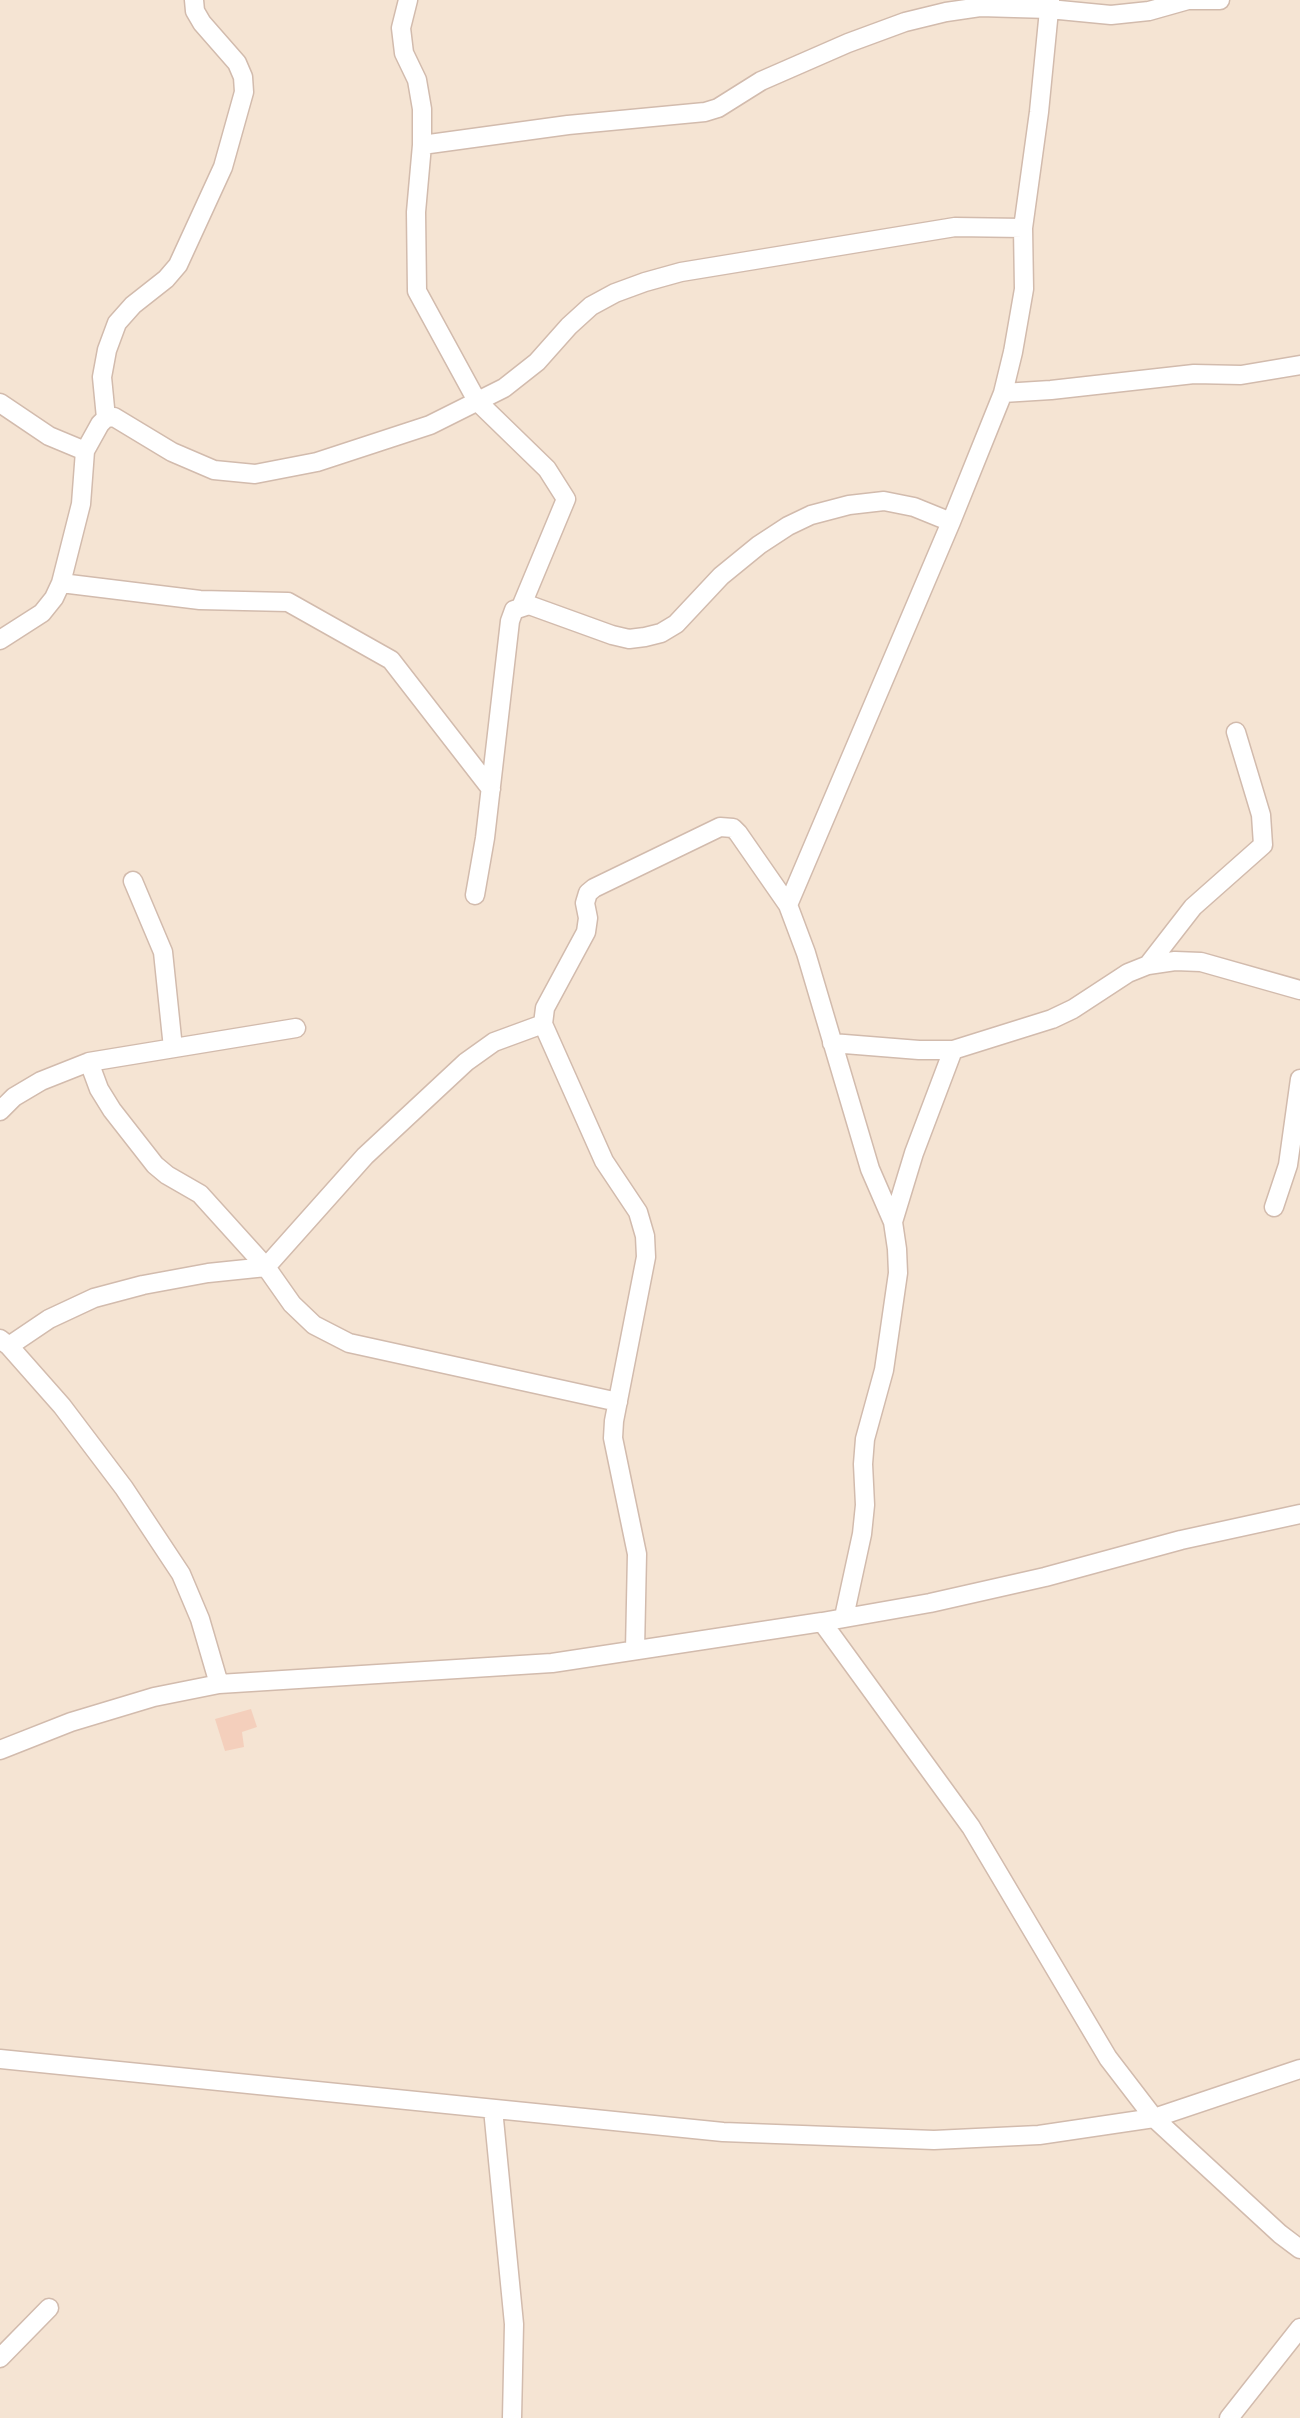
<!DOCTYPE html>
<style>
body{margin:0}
canvas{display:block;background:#fdf3e5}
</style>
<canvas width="1300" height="2418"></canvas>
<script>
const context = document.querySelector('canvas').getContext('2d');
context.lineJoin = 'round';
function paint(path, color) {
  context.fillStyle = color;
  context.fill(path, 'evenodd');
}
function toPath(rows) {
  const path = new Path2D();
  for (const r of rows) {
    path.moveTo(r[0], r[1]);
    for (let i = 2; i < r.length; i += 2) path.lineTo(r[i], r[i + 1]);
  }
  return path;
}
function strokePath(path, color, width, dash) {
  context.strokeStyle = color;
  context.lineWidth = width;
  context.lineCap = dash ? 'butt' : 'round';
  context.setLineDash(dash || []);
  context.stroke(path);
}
paint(toPath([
 [0,0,1300,0,1300,2418,0,2418]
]), '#f5e4d3');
paint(toPath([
 [251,1709,257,1727,242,1732,244,1747,225,1751,215,1719]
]), '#f4cfbc');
const minor = toPath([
 [408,0,401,28,404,53,417,80,422,109,422,145,416,212,417,291,477,401,547,469,566,499,521,607],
 [422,145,568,125,705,112,718,108,761,81,848,43,905,22,946,12,980,7,1049,9,1111,15,1149,11,1188,0,1220,0],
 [1003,393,1051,390,1194,374,1241,375,1300,365],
 [0,403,49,436,85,451],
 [106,418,102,377,107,350,117,323,133,305,166,279,178,265,223,167,244,92,243,77,237,63,202,23,195,11,194,0],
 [61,583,200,600,288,602,391,660,491,789],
 [0,640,42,613,54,598,61,583,81,504,85,451,100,424,106,418,114,417,172,452,214,470,255,474,317,462,430,425,504,388,537,362,569,326,591,306,615,293,645,282,681,272,955,227,1023,228],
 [133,881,163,952,173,1048],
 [475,895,485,838,510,621,514,610,529,605,612,635,629,639,645,637,661,633,676,624,721,576,759,545,788,526,811,515,849,505,884,501,914,507,951,522],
 [788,905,951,522,1003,393,1013,352,1024,289,1023,228,1039,112,1050,0],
 [1148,965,1193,907,1263,845,1261,815,1236,732],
 [832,1043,919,1050,953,1050,1052,1019,1073,1009,1128,973,1148,965,1175,961,1201,962,1300,990],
 [89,1062,99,1089,112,1110,155,1165,167,1175,200,1194,266,1267,292,1304,314,1325,349,1343,618,1402],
 [0,1111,14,1097,41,1081,89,1062,296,1028],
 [1274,1207,1288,1165,1300,1079],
 [893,1222,914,1153,953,1050],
 [0,1339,9,1346,62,1406,124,1488,181,1574,200,1619,219,1684],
 [9,1346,49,1319,94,1298,143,1285,208,1273,266,1267,365,1156,466,1062,494,1042,543,1024],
 [822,1622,971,1827,1108,2058,1154,2118,1280,2234,1300,2249],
 [635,1650,637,1554,613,1438,614,1421,646,1257,645,1236,638,1212,604,1161,543,1024,545,1008,586,932,588,918,585,903,588,893,594,888,720,827,733,828,738,833,788,905,806,953,870,1169,893,1222,897,1249,898,1273,884,1370,865,1439,863,1464,865,1505,862,1534,844,1617],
 [0,1750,71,1722,154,1697,219,1684,552,1663,822,1622,930,1603,1045,1577,1181,1540,1300,1514],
 [0,2059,723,2132,934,2140,1039,2135,1154,2118,1300,2069],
 [493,2109,514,2324,512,2418],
 [0,2358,49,2308],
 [1229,2418,1300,2328]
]);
strokePath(minor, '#d2bbad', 21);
strokePath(minor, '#fff', 18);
</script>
